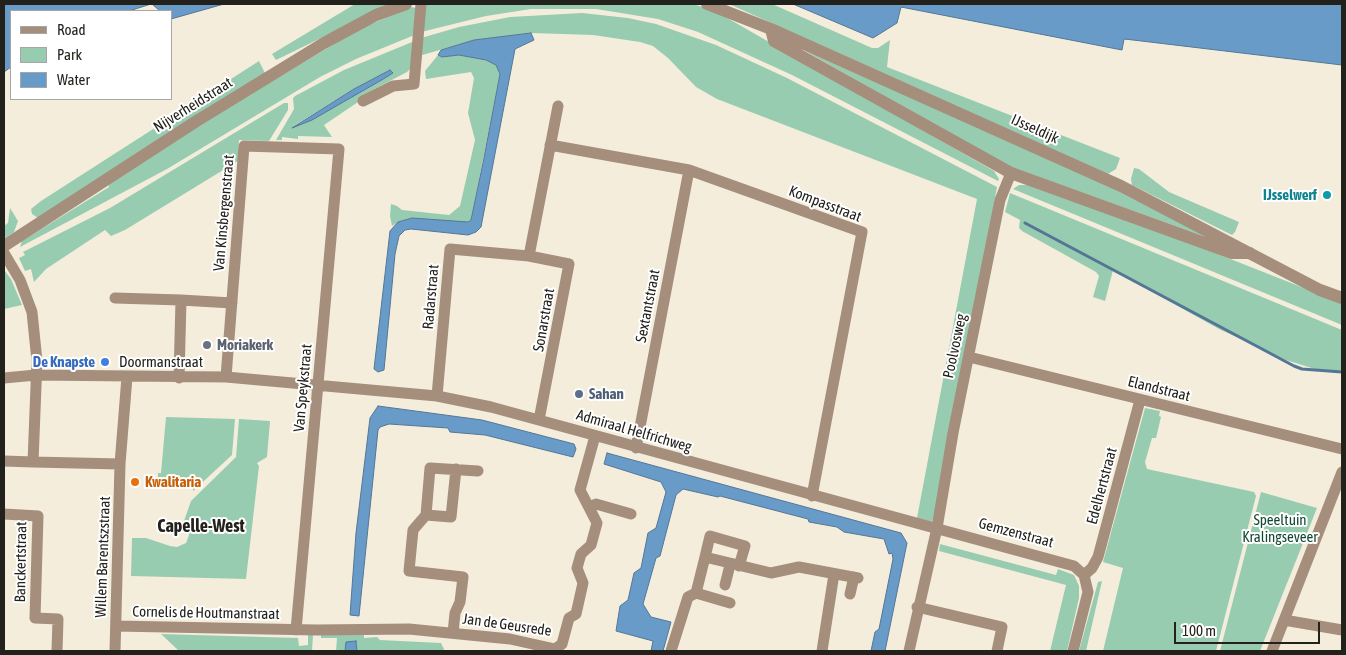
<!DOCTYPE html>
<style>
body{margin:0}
#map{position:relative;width:1346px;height:655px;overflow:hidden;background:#f4eddc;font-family:"Asap Condensed",sans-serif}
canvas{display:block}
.frame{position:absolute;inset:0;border:5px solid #23211b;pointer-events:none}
.legend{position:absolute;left:10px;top:10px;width:162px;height:90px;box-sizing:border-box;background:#fff;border:1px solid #a7a6a4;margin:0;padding:6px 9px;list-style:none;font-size:15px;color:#23211b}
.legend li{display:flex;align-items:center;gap:10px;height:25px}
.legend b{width:25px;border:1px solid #a7a6a4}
.scale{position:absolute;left:1174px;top:622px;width:146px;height:22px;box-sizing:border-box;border:2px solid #23211b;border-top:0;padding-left:6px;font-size:15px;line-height:18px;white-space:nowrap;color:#23211b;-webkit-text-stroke:4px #fff;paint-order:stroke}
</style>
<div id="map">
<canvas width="1346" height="655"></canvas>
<div class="frame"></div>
<ul class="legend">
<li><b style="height:6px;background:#a58e7b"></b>Road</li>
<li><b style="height:14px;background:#98ccb0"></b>Park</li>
<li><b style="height:14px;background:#699bc9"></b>Water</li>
</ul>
<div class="scale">100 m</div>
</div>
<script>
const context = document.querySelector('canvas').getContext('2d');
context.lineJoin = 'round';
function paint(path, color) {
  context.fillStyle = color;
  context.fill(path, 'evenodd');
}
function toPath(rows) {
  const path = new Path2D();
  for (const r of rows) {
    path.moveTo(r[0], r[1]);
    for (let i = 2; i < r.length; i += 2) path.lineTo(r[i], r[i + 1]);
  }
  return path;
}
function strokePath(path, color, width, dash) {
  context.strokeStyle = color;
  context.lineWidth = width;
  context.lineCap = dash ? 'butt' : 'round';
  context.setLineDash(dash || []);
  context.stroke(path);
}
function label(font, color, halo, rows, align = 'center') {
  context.font = font + ' "Asap Condensed",sans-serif';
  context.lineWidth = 4;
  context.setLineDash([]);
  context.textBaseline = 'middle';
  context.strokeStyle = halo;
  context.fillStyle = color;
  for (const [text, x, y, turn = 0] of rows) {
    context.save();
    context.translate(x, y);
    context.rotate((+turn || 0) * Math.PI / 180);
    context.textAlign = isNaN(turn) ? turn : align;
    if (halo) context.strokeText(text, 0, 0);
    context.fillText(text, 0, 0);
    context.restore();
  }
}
paint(toPath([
 [355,4,391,4,276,60,272,54],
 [426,4,693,4,715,11,994,171,999,179,998,181,792,75,698,32,658,19,596,9,531,9,486,16,421,32],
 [729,4,772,4,872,48,878,48,890,40,887,67,1120,158,1116,169,1108,174],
 [412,7,416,8,417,34,356,59,320,77,167,169,20,247,22,241,109,187,108,183,201,124,359,29],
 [582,13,628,18,656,24,716,45,787,78,997,187,936,517,931,522,917,518,977,199,717,99,696,87,668,58,653,46,640,42,593,35,531,33,474,40,419,56,421,38,459,27,510,17],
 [417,40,412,67,407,72,363,95,364,98,324,125,332,137,298,136,298,139,282,137,282,140,276,140,294,109,293,98,295,96,344,70],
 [390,70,393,73,385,78,292,127,354,89],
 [803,50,1079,171,1214,240,1008,166],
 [438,55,442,57,459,55,486,60,496,65,500,74,471,220,465,223,412,218,398,222,392,226,390,216,391,204,397,206,402,210,449,215,460,206,475,140,468,113,474,78,471,72,426,79,425,71],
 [259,61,266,75,38,218,32,214,31,209,41,201],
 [284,103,288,103,288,110,269,141,239,140,238,161,125,230,111,236,105,230,46,269,34,282,31,269,25,271,19,258,25,255,23,252,110,208],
 [1134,168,1139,169,1169,192,1239,222,1235,232,1232,235,1132,185,1131,179],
 [1019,185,1027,185,1200,247,1342,303,1342,325,1013,189],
 [1010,193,1342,330,1342,372,1318,370,1286,360,1219,329,1113,270,1105,301,1093,297,1099,276,1096,272,1022,231,1019,228,1020,220,1005,212],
 [10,208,18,221,14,232,4,239,4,226,8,223],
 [4,270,11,279,22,305,4,309],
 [1145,408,1160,411,1159,416,1161,417,1156,438,1152,438,1145,462,1147,469,1254,492,1256,496,1216,651,1103,651,1123,568,1103,562],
 [166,417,235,419,232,455,193,491,193,484,158,484,158,473,161,473],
 [239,419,270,421,267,457,257,463,259,466,246,579,131,576,132,538,146,538,170,546,177,547,186,543,189,535,184,521,191,501,236,457],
 [1261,492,1317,508,1260,651,1220,651],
 [940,544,1056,575,1058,569,1074,575,1079,586,1079,598,1067,651,1050,651,1066,585,939,551],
 [1102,581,1086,651,1079,651,1098,582],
 [161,634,298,638,299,646,308,645,308,635,313,635,312,651,179,651],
 [364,634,364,638,377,637,380,640,441,643,444,649,443,651,357,651,357,644,346,643,345,651,336,651,337,638,321,638,321,635]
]), '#98ccb0');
const water = toPath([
 [4,4,151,4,129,11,11,11,11,67,4,72,4,4],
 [152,4,224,4,171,19,171,11,160,11,152,4],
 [793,4,1342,4,1342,65,1133,40,1124,39,1122,50,901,7,897,23,873,38,793,4],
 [531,33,534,40,515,49,481,227,476,232,468,235,411,229,405,230,399,236,395,254,384,370,378,372,374,369,390,231,398,222,412,218,468,222,471,220,483,163,500,74,496,65,486,60,459,55,442,57,438,55,441,50,474,40,531,33],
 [390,70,393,73,385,78,312,120,292,128,354,89,390,70],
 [378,406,482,420,574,444,576,449,573,457,485,435,450,432,448,428,389,424,380,427,378,430,359,616,350,615,356,533,370,418,378,406],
 [607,453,901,533,907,543,885,651,871,651,875,632,879,629,893,559,892,553,889,554,884,539,844,532,837,527,809,522,808,519,720,496,718,497,683,489,676,495,660,556,656,558,643,604,651,617,671,622,663,651,651,651,653,641,616,631,620,606,628,600,634,573,641,568,648,533,656,528,666,492,661,482,604,464,607,453],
 [356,641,357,651,345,651,346,642,356,641]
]);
paint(water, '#699bc9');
strokePath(water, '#547695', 1);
strokePath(toPath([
 [1025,223,1294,366,1302,369,1342,372]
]), '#547695', 3);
strokePath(toPath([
 [363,101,393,86,414,84,421,4],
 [550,145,689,170,862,232,812,496],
 [4,253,20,280,32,312,37,361,33,462,120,464],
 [529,256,558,106],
 [115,298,181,300],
 [969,357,1342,449],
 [226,377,244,146,339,149,296,630],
 [4,378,36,375,226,377,437,396,491,407,1074,566,1084,575,1088,592,1073,651],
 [179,378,181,300,232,303],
 [437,396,450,249,529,256,569,264,539,420],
 [636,448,689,170],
 [4,461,33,462],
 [589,507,596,504,631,514],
 [4,514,38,516,35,618,58,619,57,651],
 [426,515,451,517,456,469],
 [705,557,710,536,745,546,739,566],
 [1084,575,1092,568,1098,557,1140,400],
 [725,585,730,565],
 [696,593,730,603],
 [850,594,854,577],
 [917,607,1002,627,997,651],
 [1284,620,1342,630],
 [116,626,317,630,409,629,510,639,555,649,562,644,569,618,576,614,583,583,577,568,581,554,591,545,597,523,580,490,595,436],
 [453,633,455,613,460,602,463,577,409,571,413,530,426,515,430,468,478,471],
 [115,651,120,464,127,377],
 [671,651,688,597,696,593,705,557,771,573,799,567,858,578],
 [822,651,834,574],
 [909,651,937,528,953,433,1000,200,1011,173],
 [1272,651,1342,472]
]), '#a58e7b', 11);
strokePath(toPath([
 [707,4,771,29,1121,186,1320,290,1342,298],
 [771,29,774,41,1011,173,1232,253,1250,253],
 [4,246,195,122,324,43,376,15,406,4]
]), '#a58e7b', 12);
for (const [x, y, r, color] of [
 [1327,195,5,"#0f9aa8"],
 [207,345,5,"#6b7280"],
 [105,362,5,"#3f7fe0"],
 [579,394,5,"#5c6f8a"],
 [135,482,5,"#e8710a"]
]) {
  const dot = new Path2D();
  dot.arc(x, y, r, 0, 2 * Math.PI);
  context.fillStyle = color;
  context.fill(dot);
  strokePath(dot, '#fff', 2);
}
label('15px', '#23211b', '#fff', [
 ["Nijverheidstraat",193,105,-32],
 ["IJsseldijk",1035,129,24],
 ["Kompasstraat",825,204,21],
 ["Van Kinsbergenstraat",224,213,-85],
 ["Radarstraat",431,297,-85],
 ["Sextantstraat",648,306,-79],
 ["Sonarstraat",544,320,-80],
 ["Poolvosweg",955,346,-78],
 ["Doormanstraat",161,362],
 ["Van Speykstraat",303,388,-85],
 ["Elandstraat",1159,389,14],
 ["Admiraal Helfrichweg",634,431,16],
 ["Edelhertstraat",1102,486,-75],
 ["Gemzenstraat",1016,533,15],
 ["Willem Barentszstraat",103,557,-88],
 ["Banckertstraat",21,562,-89],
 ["Cornelis de Houtmanstraat",206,613,1],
 ["Jan de Geusrede",507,625,8]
]);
label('bold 15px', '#0d838f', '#fff', [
 ["IJsselwerf",1317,195]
], 'right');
label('bold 15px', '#5b616d', '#fff', [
 ["Moriakerk",217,345]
], 'left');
label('bold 15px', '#366cbe', '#fff', [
 ["De Knapste",95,362]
], 'right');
label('bold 15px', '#4e5e75', '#fff', [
 ["Sahan",589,394]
], 'left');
label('bold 15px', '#c56008', '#fff', [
 ["Kwalitaria",145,482]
], 'left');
label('15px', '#124830', '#fff', [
 ["Speeltuin",1280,520],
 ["Kralingseveer",1280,537]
]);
label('bold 18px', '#23211b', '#fff', [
 ["Capelle-West",201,526]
]);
</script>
